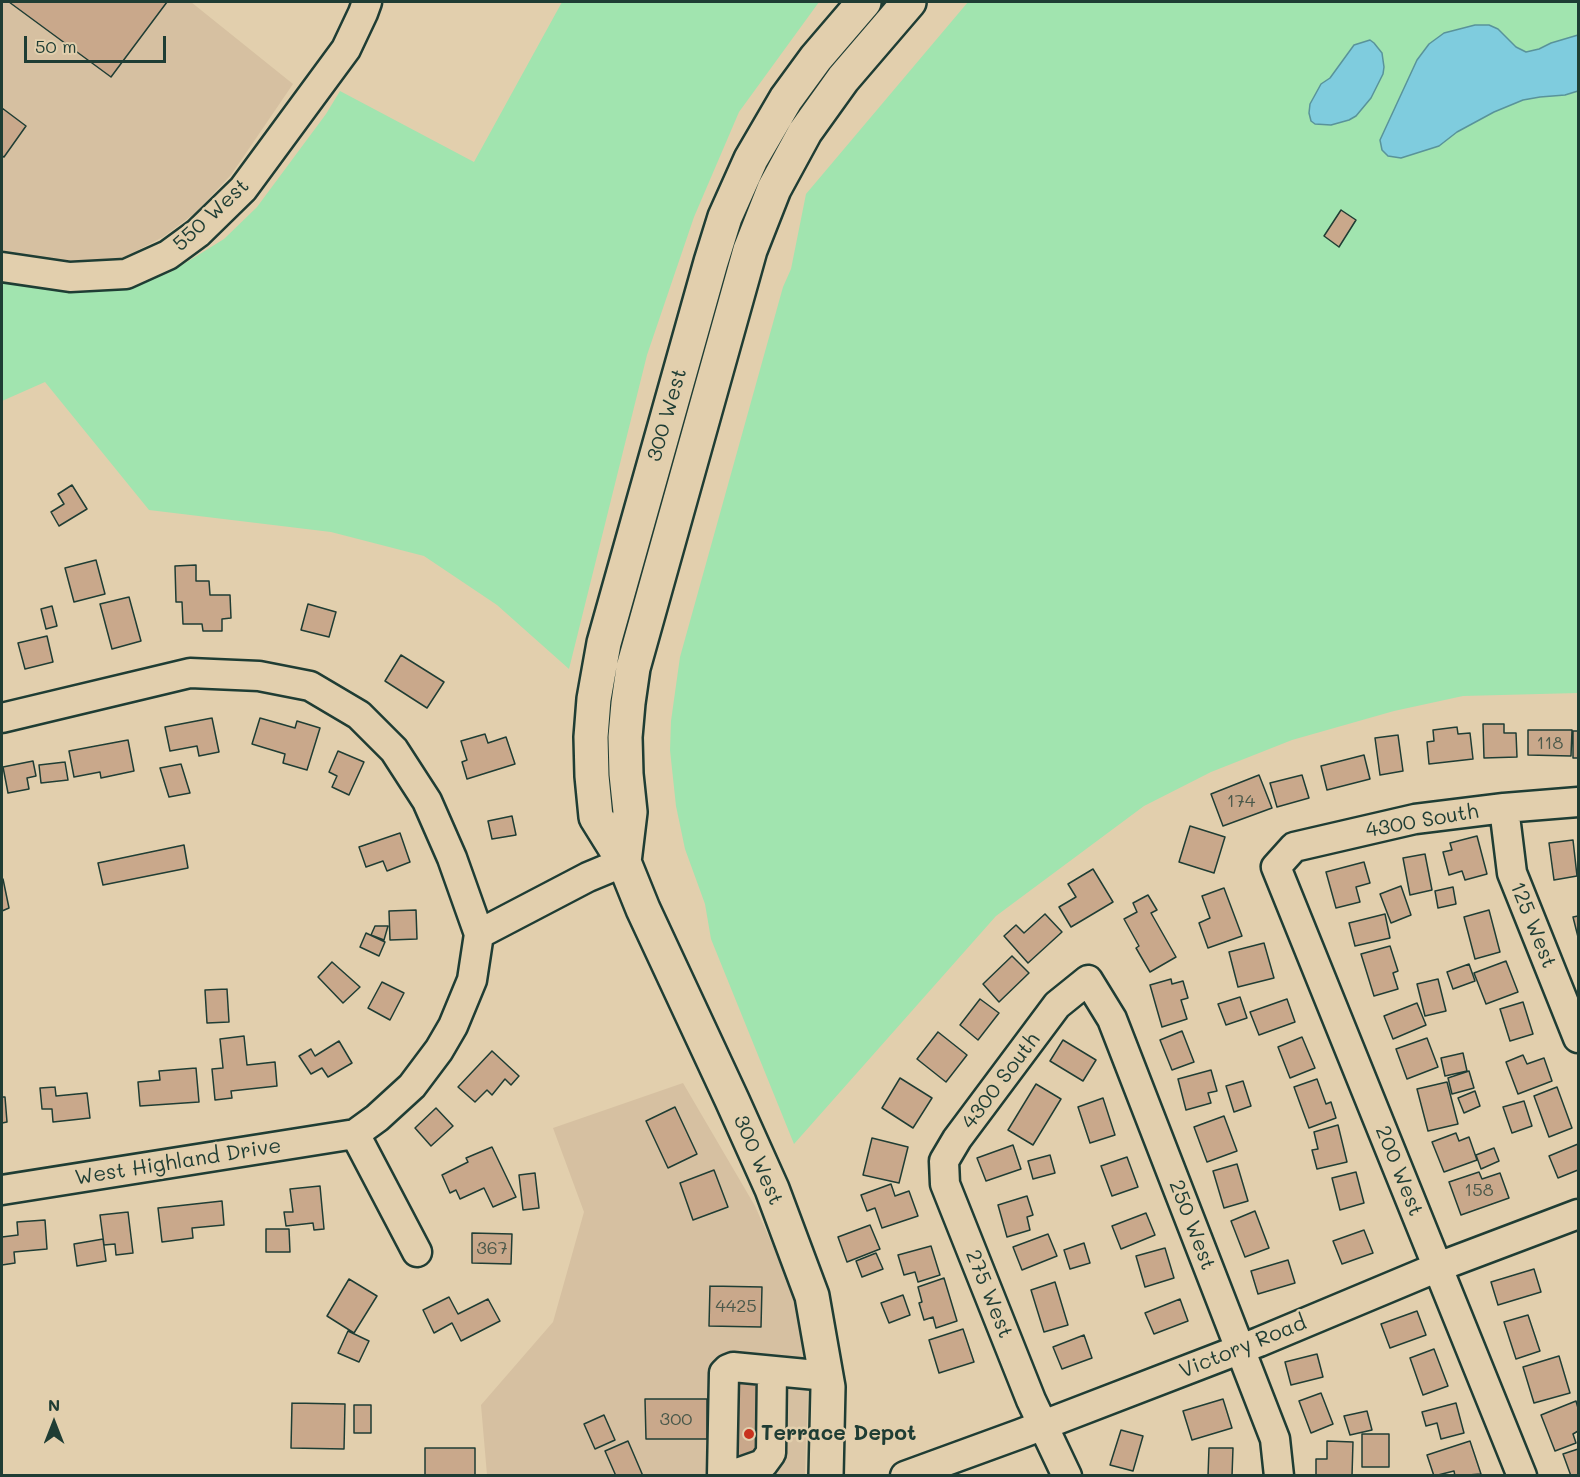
<!DOCTYPE html>
<style>
body{margin:0}
#map{position:relative;width:1580px;height:1477px;overflow:hidden;background:#e2cfad;font-family:Mali,sans-serif}
canvas{display:block}
.frame{position:absolute;inset:0;border:3px solid #1f3d34;pointer-events:none}
.north{position:absolute;left:24px;top:1393px;width:60px;height:60px;-webkit-text-stroke:4px #e2cfad;paint-order:stroke;rotate:0deg;font-size:16px;font-weight:700;line-height:24px;text-align:center;color:#1f3d34}
.north::after{content:'';display:block;margin:auto;width:21px;height:27px;background:#1f3d34;clip-path:polygon(50% 0,100% 100%,50% 72%,0 100%)}
.scale{position:absolute;left:24px;top:36px;width:142px;height:27px;box-sizing:border-box;border:3px solid #1f3d34;border-top:0;padding-left:8px;font-size:18px;line-height:21px;white-space:nowrap;color:#1f3d34;-webkit-text-stroke:4px #e2cfad;paint-order:stroke}
</style>
<div id="map">
<canvas width="1580" height="1477"></canvas>
<div class="frame"></div>
<div class="north">N</div>
<div class="scale">50 m</div>
</div>
<script>
const context = document.querySelector('canvas').getContext('2d');
context.lineJoin = 'round';
function paint(path, color) {
  context.fillStyle = color;
  context.fill(path, 'evenodd');
}
function toPath(rows) {
  const path = new Path2D();
  for (const r of rows) {
    path.moveTo(r[0], r[1]);
    for (let i = 2; i < r.length; i += 2) path.lineTo(r[i], r[i + 1]);
  }
  return path;
}
function strokePath(path, color, width, dash) {
  context.strokeStyle = color;
  context.lineWidth = width;
  context.lineCap = dash ? 'butt' : 'round';
  context.setLineDash(dash || []);
  context.stroke(path);
}
function label(font, color, halo, rows, align = 'center') {
  context.font = font + ' Mali,sans-serif';
  context.lineWidth = 5;
  context.setLineDash([]);
  context.textBaseline = 'middle';
  context.strokeStyle = halo;
  context.fillStyle = color;
  for (const [text, x, y, turn = 0] of rows) {
    context.save();
    context.translate(x, y);
    context.rotate((+turn || 0) * Math.PI / 180);
    context.textAlign = isNaN(turn) ? turn : align;
    if (halo) context.strokeText(text, 0, 0);
    context.fillText(text, 0, 0);
    context.restore();
  }
}
paint(toPath([
 [2,2,191,2,293,84,231,175,194,214,163,237,119,260,65,263,10,252,2,263],
 [683,1083,755,1206,796,1298,808,1394,805,1475,487,1475,481,1405,553,1322,584,1212,553,1128]
]), '#d6c0a1');
paint(toPath([
 [562,2,819,2,739,112,694,217,647,355,569,669,497,605,424,556,331,532,149,510,45,382,2,401,2,273,120,288,169,273,224,239,257,207,326,114,340,91,474,162],
 [968,2,1578,2,1578,693,1463,696,1394,711,1292,740,1211,772,1144,806,996,916,794,1144,711,939,705,904,685,849,676,806,670,750,671,721,680,657,783,287,791,269,806,194]
]), '#a1e4af');
const water = toPath([
 [1475,25,1489,25,1498,29,1516,47,1526,52,1539,49,1551,43,1578,35,1578,91,1565,95,1540,97,1523,100,1494,112,1457,132,1439,146,1401,158,1388,156,1382,150,1380,140,1417,60,1429,44,1444,33,1475,25],
 [1370,40,1374,43,1382,53,1384,67,1383,74,1371,98,1356,116,1349,120,1331,125,1315,124,1311,121,1309,113,1310,104,1321,84,1330,78,1354,45,1370,40]
]);
paint(water, '#7fccde');
strokePath(water, '#59939a', 1.5);
const building = toPath([
 [9,2,167,2,111,77,9,2],
 [2,108,26,126,4,157,2,156,2,108],
 [1341,210,1356,220,1339,247,1324,236,1341,210],
 [72,485,87,509,59,526,51,512,64,504,58,494,72,485],
 [96,560,105,594,74,602,65,568,96,560],
 [196,565,196,581,209,581,210,595,230,595,231,618,222,619,222,631,203,631,202,624,183,624,182,602,176,602,175,566,196,565],
 [129,597,141,641,112,649,100,604,129,597],
 [308,604,336,612,329,637,301,630,308,604],
 [52,606,57,626,46,629,41,609,52,606],
 [47,636,53,662,25,669,18,643,47,636],
 [401,655,444,682,427,708,385,681,401,655],
 [212,718,219,752,199,756,197,746,170,751,165,727,212,718],
 [260,718,295,728,297,721,320,728,307,770,283,763,285,754,252,744,260,718],
 [1483,724,1504,724,1504,733,1516,733,1517,757,1484,758,1483,724],
 [1457,727,1458,734,1470,733,1473,759,1429,764,1427,742,1434,741,1433,730,1457,727],
 [1528,730,1572,730,1571,756,1528,755,1528,730],
 [1573,731,1578,731,1578,758,1573,758,1573,731],
 [485,734,488,743,506,737,515,764,467,779,462,762,467,760,461,741,485,734],
 [1398,735,1403,771,1380,775,1375,738,1398,735],
 [128,740,134,771,101,778,100,772,74,777,69,751,128,740],
 [338,751,364,762,349,795,332,787,337,776,329,772,338,751],
 [1364,755,1370,779,1327,790,1321,766,1364,755],
 [33,761,36,776,27,778,29,789,8,793,3,767,33,761],
 [65,762,68,780,41,783,39,765,65,762],
 [181,764,190,793,169,797,160,768,181,764],
 [1259,775,1272,808,1223,826,1211,794,1259,775],
 [1302,775,1309,798,1277,807,1270,783,1302,775],
 [512,816,516,835,492,839,488,821,512,816],
 [1190,826,1225,837,1214,873,1179,862,1190,826],
 [400,833,410,862,387,871,383,861,366,867,359,847,400,833],
 [1477,836,1487,874,1465,880,1462,871,1449,875,1443,852,1452,850,1450,843,1477,836],
 [1573,840,1577,876,1554,880,1549,843,1573,840],
 [184,845,188,868,103,885,98,863,184,845],
 [1425,854,1432,890,1410,895,1403,858,1425,854],
 [1364,862,1370,883,1356,887,1360,902,1336,908,1326,872,1364,862],
 [1093,869,1113,902,1071,927,1059,907,1076,897,1068,884,1093,869],
 [2,879,3,879,9,908,2,911,2,879],
 [1401,886,1411,915,1391,923,1380,894,1401,886],
 [1453,887,1456,904,1438,908,1435,891,1453,887],
 [1224,888,1242,936,1208,948,1199,923,1210,918,1202,896,1224,888],
 [1148,895,1157,910,1151,913,1176,957,1150,972,1136,948,1139,946,1124,919,1137,912,1133,903,1148,895],
 [416,910,417,939,390,940,389,911,416,910],
 [1489,910,1500,952,1475,959,1464,917,1489,910],
 [1045,914,1062,932,1028,963,1004,936,1016,925,1024,933,1045,914],
 [1385,914,1390,938,1355,946,1349,923,1385,914],
 [1578,916,1578,937,1573,917,1578,916],
 [375,926,388,926,384,940,371,935,375,926],
 [366,933,385,942,379,956,360,947,366,933],
 [1264,943,1274,978,1238,987,1229,952,1264,943],
 [1390,946,1398,971,1393,973,1398,989,1374,996,1361,954,1390,946],
 [1012,956,1029,973,999,1002,983,984,1012,956],
 [1506,961,1518,992,1486,1004,1474,973,1506,961],
 [332,962,360,987,343,1003,318,977,332,962],
 [1469,964,1475,981,1453,989,1447,972,1469,964],
 [1171,979,1172,984,1183,981,1188,998,1181,1000,1187,1019,1162,1027,1150,985,1171,979],
 [1438,979,1446,1011,1425,1016,1417,984,1438,979],
 [382,982,404,993,390,1020,368,1008,382,982],
 [227,989,229,1022,207,1023,205,990,227,989],
 [1240,997,1247,1018,1226,1025,1218,1004,1240,997],
 [980,999,999,1013,978,1040,960,1025,980,999],
 [1287,999,1295,1022,1259,1035,1250,1012,1287,999],
 [1523,1002,1533,1034,1510,1041,1500,1009,1523,1002],
 [1417,1003,1426,1025,1393,1039,1384,1016,1417,1003],
 [1182,1031,1194,1062,1172,1070,1160,1040,1182,1031],
 [938,1032,967,1055,946,1082,917,1059,938,1032],
 [244,1036,247,1065,275,1062,277,1086,231,1091,232,1098,215,1100,212,1069,223,1068,220,1039,244,1036],
 [1302,1037,1315,1068,1290,1078,1278,1047,1302,1037],
 [1427,1038,1438,1067,1407,1079,1396,1049,1427,1038],
 [1063,1040,1096,1060,1083,1081,1050,1061,1063,1040],
 [339,1041,352,1063,328,1077,322,1068,311,1074,299,1056,311,1049,315,1056,339,1041],
 [492,1051,519,1076,511,1085,505,1079,492,1095,487,1090,475,1102,458,1087,492,1051],
 [1463,1053,1467,1071,1445,1076,1441,1058,1463,1053],
 [1523,1055,1527,1064,1544,1058,1552,1081,1518,1094,1506,1062,1523,1055],
 [196,1068,199,1102,140,1106,138,1082,160,1080,159,1071,196,1068],
 [1211,1070,1217,1091,1208,1093,1211,1103,1186,1110,1178,1079,1211,1070],
 [1469,1071,1474,1088,1452,1094,1448,1078,1469,1071],
 [900,1078,932,1098,913,1128,882,1108,900,1078],
 [1317,1079,1326,1104,1331,1102,1336,1118,1309,1128,1294,1087,1317,1079],
 [1243,1081,1251,1106,1234,1112,1226,1086,1243,1081],
 [1447,1082,1458,1124,1428,1131,1417,1089,1447,1082],
 [1036,1084,1061,1099,1033,1145,1008,1130,1036,1084],
 [55,1087,56,1096,87,1093,90,1118,53,1122,52,1109,42,1109,40,1088,55,1087],
 [1557,1087,1572,1128,1549,1137,1534,1096,1557,1087],
 [1475,1091,1480,1106,1464,1113,1458,1098,1475,1091],
 [2,1097,5,1097,7,1122,2,1123,2,1097],
 [1103,1098,1115,1135,1090,1143,1078,1107,1103,1098],
 [1524,1101,1532,1126,1512,1133,1503,1107,1524,1101],
 [675,1107,697,1154,668,1168,646,1121,675,1107],
 [436,1108,453,1126,431,1146,415,1128,436,1108],
 [1224,1116,1237,1151,1207,1162,1194,1127,1224,1116],
 [1338,1125,1347,1162,1317,1169,1312,1150,1318,1149,1314,1132,1338,1125],
 [1456,1133,1459,1141,1469,1137,1477,1160,1444,1172,1432,1142,1456,1133],
 [872,1138,908,1147,899,1183,863,1175,872,1138],
 [1578,1144,1578,1170,1558,1178,1549,1156,1578,1144],
 [1013,1145,1021,1169,986,1181,977,1158,1013,1145],
 [492,1147,516,1197,493,1207,484,1188,460,1199,456,1190,450,1193,442,1175,468,1162,466,1158,492,1147],
 [1494,1148,1499,1161,1481,1169,1476,1155,1494,1148],
 [1050,1155,1055,1173,1033,1179,1028,1161,1050,1155],
 [1127,1157,1138,1187,1112,1196,1101,1166,1127,1157],
 [1237,1164,1248,1201,1224,1208,1213,1171,1237,1164],
 [714,1170,728,1207,693,1220,680,1183,714,1170],
 [1356,1172,1364,1203,1340,1210,1332,1178,1356,1172],
 [1479,1172,1482,1179,1500,1173,1509,1198,1461,1215,1449,1182,1479,1172],
 [535,1173,539,1208,523,1210,519,1175,535,1173],
 [891,1184,895,1196,909,1191,918,1216,882,1228,875,1208,867,1211,861,1195,891,1184],
 [320,1186,324,1229,314,1230,313,1223,286,1226,284,1212,293,1212,290,1189,320,1186],
 [1027,1196,1033,1215,1027,1217,1030,1230,1007,1237,998,1205,1027,1196],
 [222,1201,224,1225,192,1228,193,1238,162,1242,158,1208,222,1201],
 [1255,1211,1269,1248,1245,1257,1231,1221,1255,1211],
 [128,1212,133,1253,116,1255,115,1244,104,1245,100,1215,128,1212],
 [1146,1213,1155,1235,1121,1249,1112,1226,1146,1213],
 [45,1220,47,1249,14,1252,15,1263,2,1265,2,1237,18,1235,17,1222,45,1220],
 [870,1225,880,1249,847,1262,838,1237,870,1225],
 [266,1229,289,1229,290,1252,266,1252,266,1229],
 [1364,1230,1373,1253,1342,1264,1333,1241,1364,1230],
 [472,1233,512,1234,511,1264,472,1263,472,1233],
 [1048,1234,1057,1256,1022,1270,1013,1247,1048,1234],
 [103,1239,106,1261,77,1266,74,1244,103,1239],
 [1084,1243,1090,1263,1070,1269,1064,1250,1084,1243],
 [931,1246,940,1275,918,1282,915,1272,904,1275,898,1255,931,1246],
 [1165,1248,1174,1278,1145,1287,1136,1256,1165,1248],
 [876,1253,883,1269,862,1277,856,1261,876,1253],
 [1288,1260,1295,1283,1258,1294,1251,1271,1288,1260],
 [1534,1269,1541,1292,1498,1305,1491,1282,1534,1269],
 [944,1278,957,1321,936,1328,933,1317,924,1320,919,1303,922,1302,918,1287,944,1278],
 [349,1279,377,1296,354,1333,327,1316,349,1279],
 [1055,1282,1068,1325,1044,1332,1031,1290,1055,1282],
 [710,1286,762,1287,761,1327,709,1326,710,1286],
 [903,1295,910,1315,889,1323,881,1303,903,1295],
 [449,1297,458,1314,488,1299,500,1321,461,1341,452,1323,434,1333,423,1310,449,1297],
 [1180,1299,1188,1321,1154,1334,1145,1313,1180,1299],
 [1417,1311,1426,1335,1390,1348,1381,1324,1417,1311],
 [1528,1315,1540,1351,1516,1359,1504,1322,1528,1315],
 [963,1329,974,1362,939,1373,929,1340,963,1329],
 [348,1331,369,1341,359,1362,338,1353,348,1331],
 [1084,1335,1092,1358,1062,1369,1053,1347,1084,1335],
 [1434,1349,1448,1386,1423,1395,1410,1358,1434,1349],
 [1317,1354,1323,1377,1291,1385,1285,1362,1317,1354],
 [1559,1356,1570,1393,1534,1403,1523,1367,1559,1356],
 [736,1377,757,1377,758,1464,737,1464,736,1377],
 [1321,1393,1333,1424,1311,1433,1299,1401,1321,1393],
 [645,1399,707,1399,707,1439,646,1439,645,1399],
 [1223,1399,1232,1428,1192,1440,1183,1411,1223,1399],
 [1576,1401,1578,1408,1578,1431,1573,1434,1576,1443,1555,1451,1541,1415,1576,1401],
 [292,1403,345,1404,344,1449,291,1448,292,1403],
 [1456,1403,1464,1433,1441,1439,1437,1423,1426,1426,1422,1412,1456,1403],
 [354,1405,371,1405,371,1433,354,1433,354,1405],
 [1367,1411,1372,1430,1350,1435,1344,1416,1367,1411],
 [604,1415,615,1440,595,1449,584,1424,604,1415],
 [1121,1430,1143,1436,1133,1471,1110,1465,1121,1430],
 [1362,1434,1389,1434,1389,1467,1362,1467,1362,1434],
 [628,1441,643,1476,616,1476,605,1451,628,1441],
 [1327,1441,1353,1442,1352,1476,1316,1476,1316,1459,1327,1459,1327,1441],
 [1470,1441,1481,1474,1455,1476,1454,1471,1434,1476,1427,1455,1470,1441],
 [425,1448,475,1448,475,1476,425,1476,425,1448],
 [1209,1448,1233,1448,1232,1476,1208,1476,1209,1448],
 [1578,1449,1578,1476,1571,1476,1563,1454,1578,1449]
]);
paint(building, '#c9a88b');
strokePath(building, '#1f3d34', 1.5);
const minor = toPath([
 [2,267,70,277,126,274,168,255,198,233,243,189,346,49,363,13,367,2],
 [2,718,190,673,259,676,310,686,359,715,394,750,427,801,452,858,479,934,472,980,453,1026,439,1050,412,1086,377,1118,355,1134,2,1190],
 [1504,808,1512,873,1578,1038],
 [479,934,588,877,624,862],
 [355,1134,417,1252],
 [722,1476,724,1373,728,1369,733,1367,827,1376],
 [729,1476,763,1464,771,1453,772,1371],
 [905,1476,1020,1434,1259,1342,1438,1267,1578,1214],
 [1067,1476,1031,1400,945,1184,944,1161,957,1139,1057,1005,1088,980,1112,1019,1275,1439,1279,1476],
 [1522,1476,1276,867,1294,847,1415,819,1504,808,1578,802]
]);
const major = toPath([
 [624,862,630,812,626,774,625,737,628,703,633,668,750,250,774,189,805,132,843,79,909,2],
 [826,1476,828,1387,812,1296,772,1189,732,1100,643,909,624,862,596,817,592,776,591,737,594,699,604,643,711,262,725,217,751,159,786,99,816,58,864,2]
]);
strokePath(minor, '#1f3d34', 33);
strokePath(major, '#1f3d34', 38);
strokePath(minor, '#e2cfad', 28);
strokePath(major, '#e2cfad', 33);
for (const [x, y, r, color] of [
 [749,1434,6,"#c8321e"]
]) {
  const dot = new Path2D();
  dot.arc(x, y, r, 0, 2 * Math.PI);
  context.fillStyle = color;
  context.fill(dot);
  strokePath(dot, '#e2cfad', 2);
}
label('18px', '#4a584a', null, [
 ["118",1550,743],
 ["174",1241,801],
 ["158",1479,1190],
 ["367",492,1248],
 ["4425",736,1306],
 ["300",676,1419]
]);
label('21px', '#1f3d34', '#e2cfad', [
 ["550 West",211,215,-43],
 ["300 West",667,415,-74],
 ["4300 South",1422,821,-10],
 ["125 West",1533,925,68],
 ["4300 South",1001,1081,-53],
 ["300 West",758,1160,67],
 ["West Highland Drive",178,1162,-9],
 ["200 West",1399,1171,68],
 ["250 West",1192,1225,69],
 ["275 West",989,1294,68],
 ["Victory Road",1243,1347,-22]
]);
label('bold 21px', '#1f3d34', '#e2cfad', [
 ["Terrace Depot",761,1434]
], 'left');
</script>
